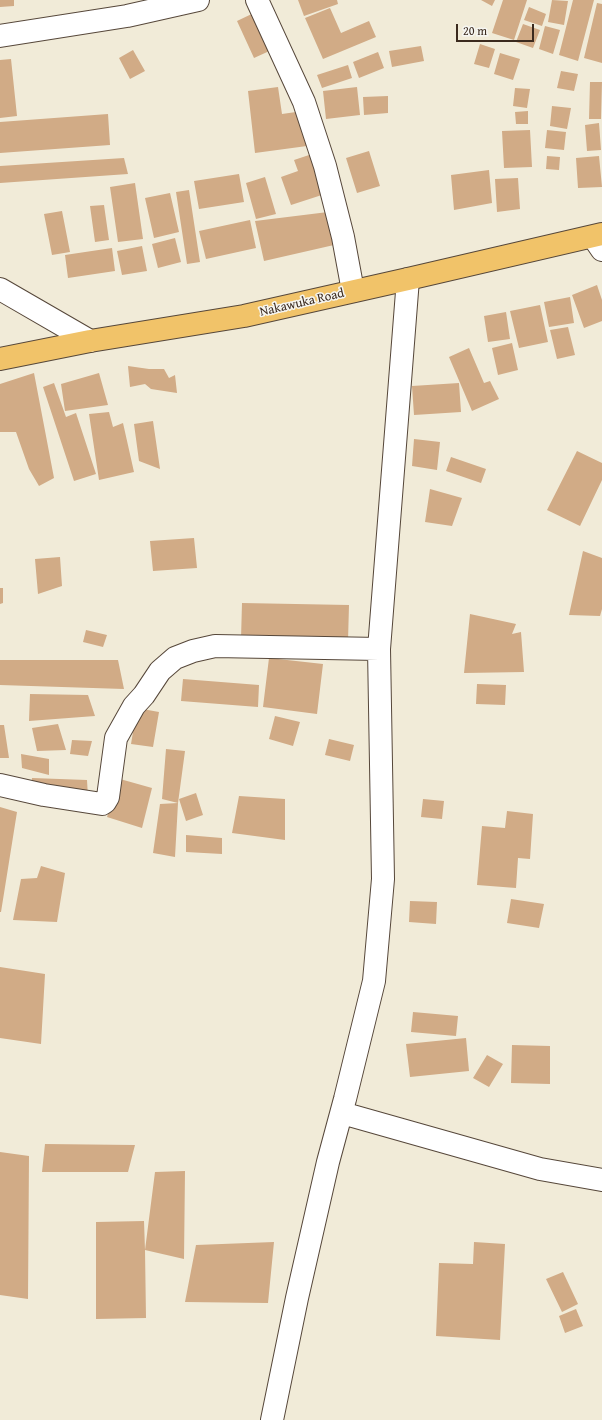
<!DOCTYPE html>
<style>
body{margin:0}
#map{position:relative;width:602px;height:1420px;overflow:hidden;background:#f1ebd8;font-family:"Gentium Book Plus",serif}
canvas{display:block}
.scale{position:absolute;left:456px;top:24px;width:78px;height:18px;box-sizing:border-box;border:2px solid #3b2a1e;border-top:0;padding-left:5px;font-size:12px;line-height:14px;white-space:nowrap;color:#3b2a1e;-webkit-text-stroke:3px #f6f6f2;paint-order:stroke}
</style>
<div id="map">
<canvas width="602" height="1420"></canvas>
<div class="scale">20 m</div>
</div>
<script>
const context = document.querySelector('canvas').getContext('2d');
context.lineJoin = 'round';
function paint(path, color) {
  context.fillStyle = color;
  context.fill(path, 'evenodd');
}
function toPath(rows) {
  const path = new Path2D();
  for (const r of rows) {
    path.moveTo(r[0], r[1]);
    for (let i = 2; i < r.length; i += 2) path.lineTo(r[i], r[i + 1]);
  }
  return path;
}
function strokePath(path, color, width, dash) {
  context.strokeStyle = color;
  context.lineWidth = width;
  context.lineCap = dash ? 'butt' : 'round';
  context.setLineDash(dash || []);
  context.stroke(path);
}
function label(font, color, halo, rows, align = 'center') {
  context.font = font + ' "Gentium Book Plus",serif';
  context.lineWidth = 3;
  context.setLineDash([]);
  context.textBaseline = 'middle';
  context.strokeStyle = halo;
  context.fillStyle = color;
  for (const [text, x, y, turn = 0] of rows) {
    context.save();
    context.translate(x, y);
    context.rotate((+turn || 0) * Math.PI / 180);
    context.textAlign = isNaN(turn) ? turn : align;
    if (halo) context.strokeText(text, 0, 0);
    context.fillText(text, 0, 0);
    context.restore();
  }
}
paint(toPath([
 [0,0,14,0,14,6,0,7],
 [298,0,337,0,338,4,304,16],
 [481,0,495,0,492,6],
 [503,0,527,0,514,40,492,33],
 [552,0,568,1,564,25,548,22],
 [573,0,594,0,578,61,559,55],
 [597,3,602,4,602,63,584,58],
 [529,7,546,14,542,26,524,20],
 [330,8,341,33,369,21,376,37,323,59,305,18],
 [258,11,276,48,254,58,237,21],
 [523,24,540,30,533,48,516,42],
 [545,26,560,30,553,54,539,49],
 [480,44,495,49,489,68,474,64],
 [421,46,424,61,392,67,389,51],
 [133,50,145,71,130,79,119,58],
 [378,52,384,68,359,78,353,62],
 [500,53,520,59,513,80,494,74],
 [11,59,17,116,0,118,0,60],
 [348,65,352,78,322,88,317,75],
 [561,71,578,74,574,91,557,88],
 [590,82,602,82,601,119,589,119],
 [278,87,282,114,303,111,307,146,255,153,248,91],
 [357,87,360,115,326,119,323,91],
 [515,88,530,89,527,108,513,106],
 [388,96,388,113,364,115,363,97],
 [552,106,571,108,567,129,550,126],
 [528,111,528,124,516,124,515,112],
 [108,114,110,145,0,153,0,122],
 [599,123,601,150,587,151,585,125],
 [530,130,532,167,504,168,502,131],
 [547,130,566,132,564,150,545,148],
 [369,151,380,186,357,193,346,158],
 [315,153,328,193,291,205,281,177,298,171,294,160],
 [547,156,560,157,559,170,546,169],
 [599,156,602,187,578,188,576,158],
 [124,158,128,174,0,183,0,166],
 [489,170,492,203,454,210,451,175],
 [239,174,244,202,199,209,194,181],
 [265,177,276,214,256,219,246,183],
 [518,178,520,209,497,212,495,179],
 [135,183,143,239,118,242,110,187],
 [189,190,200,262,187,264,176,192],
 [170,193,179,232,154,238,145,198],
 [104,205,109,240,95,242,90,206],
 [62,211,70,252,52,255,44,214],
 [328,212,334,245,264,261,255,221],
 [250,220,256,248,206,259,199,231],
 [175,238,181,262,158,268,152,244],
 [142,246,147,271,122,275,117,251],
 [112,248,115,271,68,278,65,255],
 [597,285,602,300,602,321,584,328,572,295],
 [570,297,574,323,549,327,544,302],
 [540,305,548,342,519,348,510,311],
 [506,312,510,339,488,342,484,316],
 [568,327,575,355,557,359,550,330],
 [512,343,518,370,498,375,492,348],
 [469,348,484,383,490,381,499,399,472,411,449,357],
 [128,366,149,369,164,369,169,378,175,375,177,393,151,389,145,384,130,387],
 [34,373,54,478,39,486,29,469,16,432,0,432,0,384],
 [99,373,108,405,65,411,61,384],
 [54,383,66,417,76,413,96,474,74,481,43,387],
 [459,383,461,412,414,415,412,386],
 [109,412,113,427,123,423,134,472,99,480,89,414],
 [153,421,160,469,139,461,134,424],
 [414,439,440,442,437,470,412,466],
 [577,451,602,463,602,480,580,526,547,510],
 [451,457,486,469,481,483,446,471],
 [430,489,462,498,452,526,425,522],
 [194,538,197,568,153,571,150,541],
 [583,551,602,558,602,609,600,616,569,615],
 [60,557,62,586,38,594,35,559],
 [0,588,3,588,3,603,0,604],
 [242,603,349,605,348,641,241,639],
 [470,614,516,624,512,634,521,632,524,672,464,673],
 [86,630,107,635,103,647,83,642],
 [269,658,323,664,317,714,263,707],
 [0,660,118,660,124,689,0,685],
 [183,679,259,685,258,707,181,701],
 [477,684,506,685,505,705,476,704],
 [30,694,88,695,95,716,29,721],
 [137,708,159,712,153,747,131,744],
 [275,716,300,722,293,746,269,739],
 [58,724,66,750,37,751,32,728],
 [0,725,4,725,9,758,0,758],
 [329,739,354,745,350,761,325,755],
 [72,740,92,741,88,756,70,754],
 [166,749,185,751,178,803,175,857,153,853,160,804,178,803,162,799],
 [21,754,49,759,49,775,22,768],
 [32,778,87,780,88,797,31,787],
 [120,779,152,788,142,828,107,817],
 [196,793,203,815,186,821,179,799],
 [239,796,285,799,285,840,232,833],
 [423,799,444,801,442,819,421,817],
 [0,807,17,812,1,912,0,912],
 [507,811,533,814,530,859,518,858,516,888,477,885,482,826,505,828],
 [186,835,222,838,222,854,186,852],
 [41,866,65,873,57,922,13,920,21,879,37,878],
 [511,899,544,904,539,928,507,923],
 [410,901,437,902,436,924,409,922],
 [0,967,45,974,41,1044,0,1038],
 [413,1012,458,1016,456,1036,411,1032],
 [466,1038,469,1071,410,1077,406,1044],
 [512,1045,550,1046,550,1084,511,1083],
 [487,1055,503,1064,489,1087,473,1078],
 [45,1144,135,1145,128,1172,42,1172],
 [0,1152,29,1156,28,1299,0,1295],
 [185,1171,184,1259,145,1250,146,1318,96,1319,96,1222,144,1221,145,1250,155,1172],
 [274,1242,268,1303,185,1302,196,1245],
 [474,1242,505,1244,500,1340,436,1336,439,1263,473,1264],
 [563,1272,578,1304,562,1312,546,1279],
 [576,1309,583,1326,565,1333,559,1316]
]), '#d1ab86');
const minor = toPath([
 [257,0,304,102,325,166,343,237,353,291],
 [0,36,127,16,198,0],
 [593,237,602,250],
 [0,289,90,341],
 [0,785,44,795,102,804,105,802,108,797,116,738,134,706,144,695,160,671,175,658,193,651,215,646,379,649],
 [342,1113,540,1169,602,1180],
 [272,1420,297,1298,328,1162,345,1099,374,981,383,879,379,649,408,279]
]);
const major = toPath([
 [0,359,90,341,244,316,408,279,602,234]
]);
strokePath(minor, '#56473a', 24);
strokePath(major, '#56473a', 24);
strokePath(minor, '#fff', 22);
strokePath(major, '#f1c369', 22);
label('13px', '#3b2a1e', '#f6f6f2', [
 ["Nakawuka Road",302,303,-13]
]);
</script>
